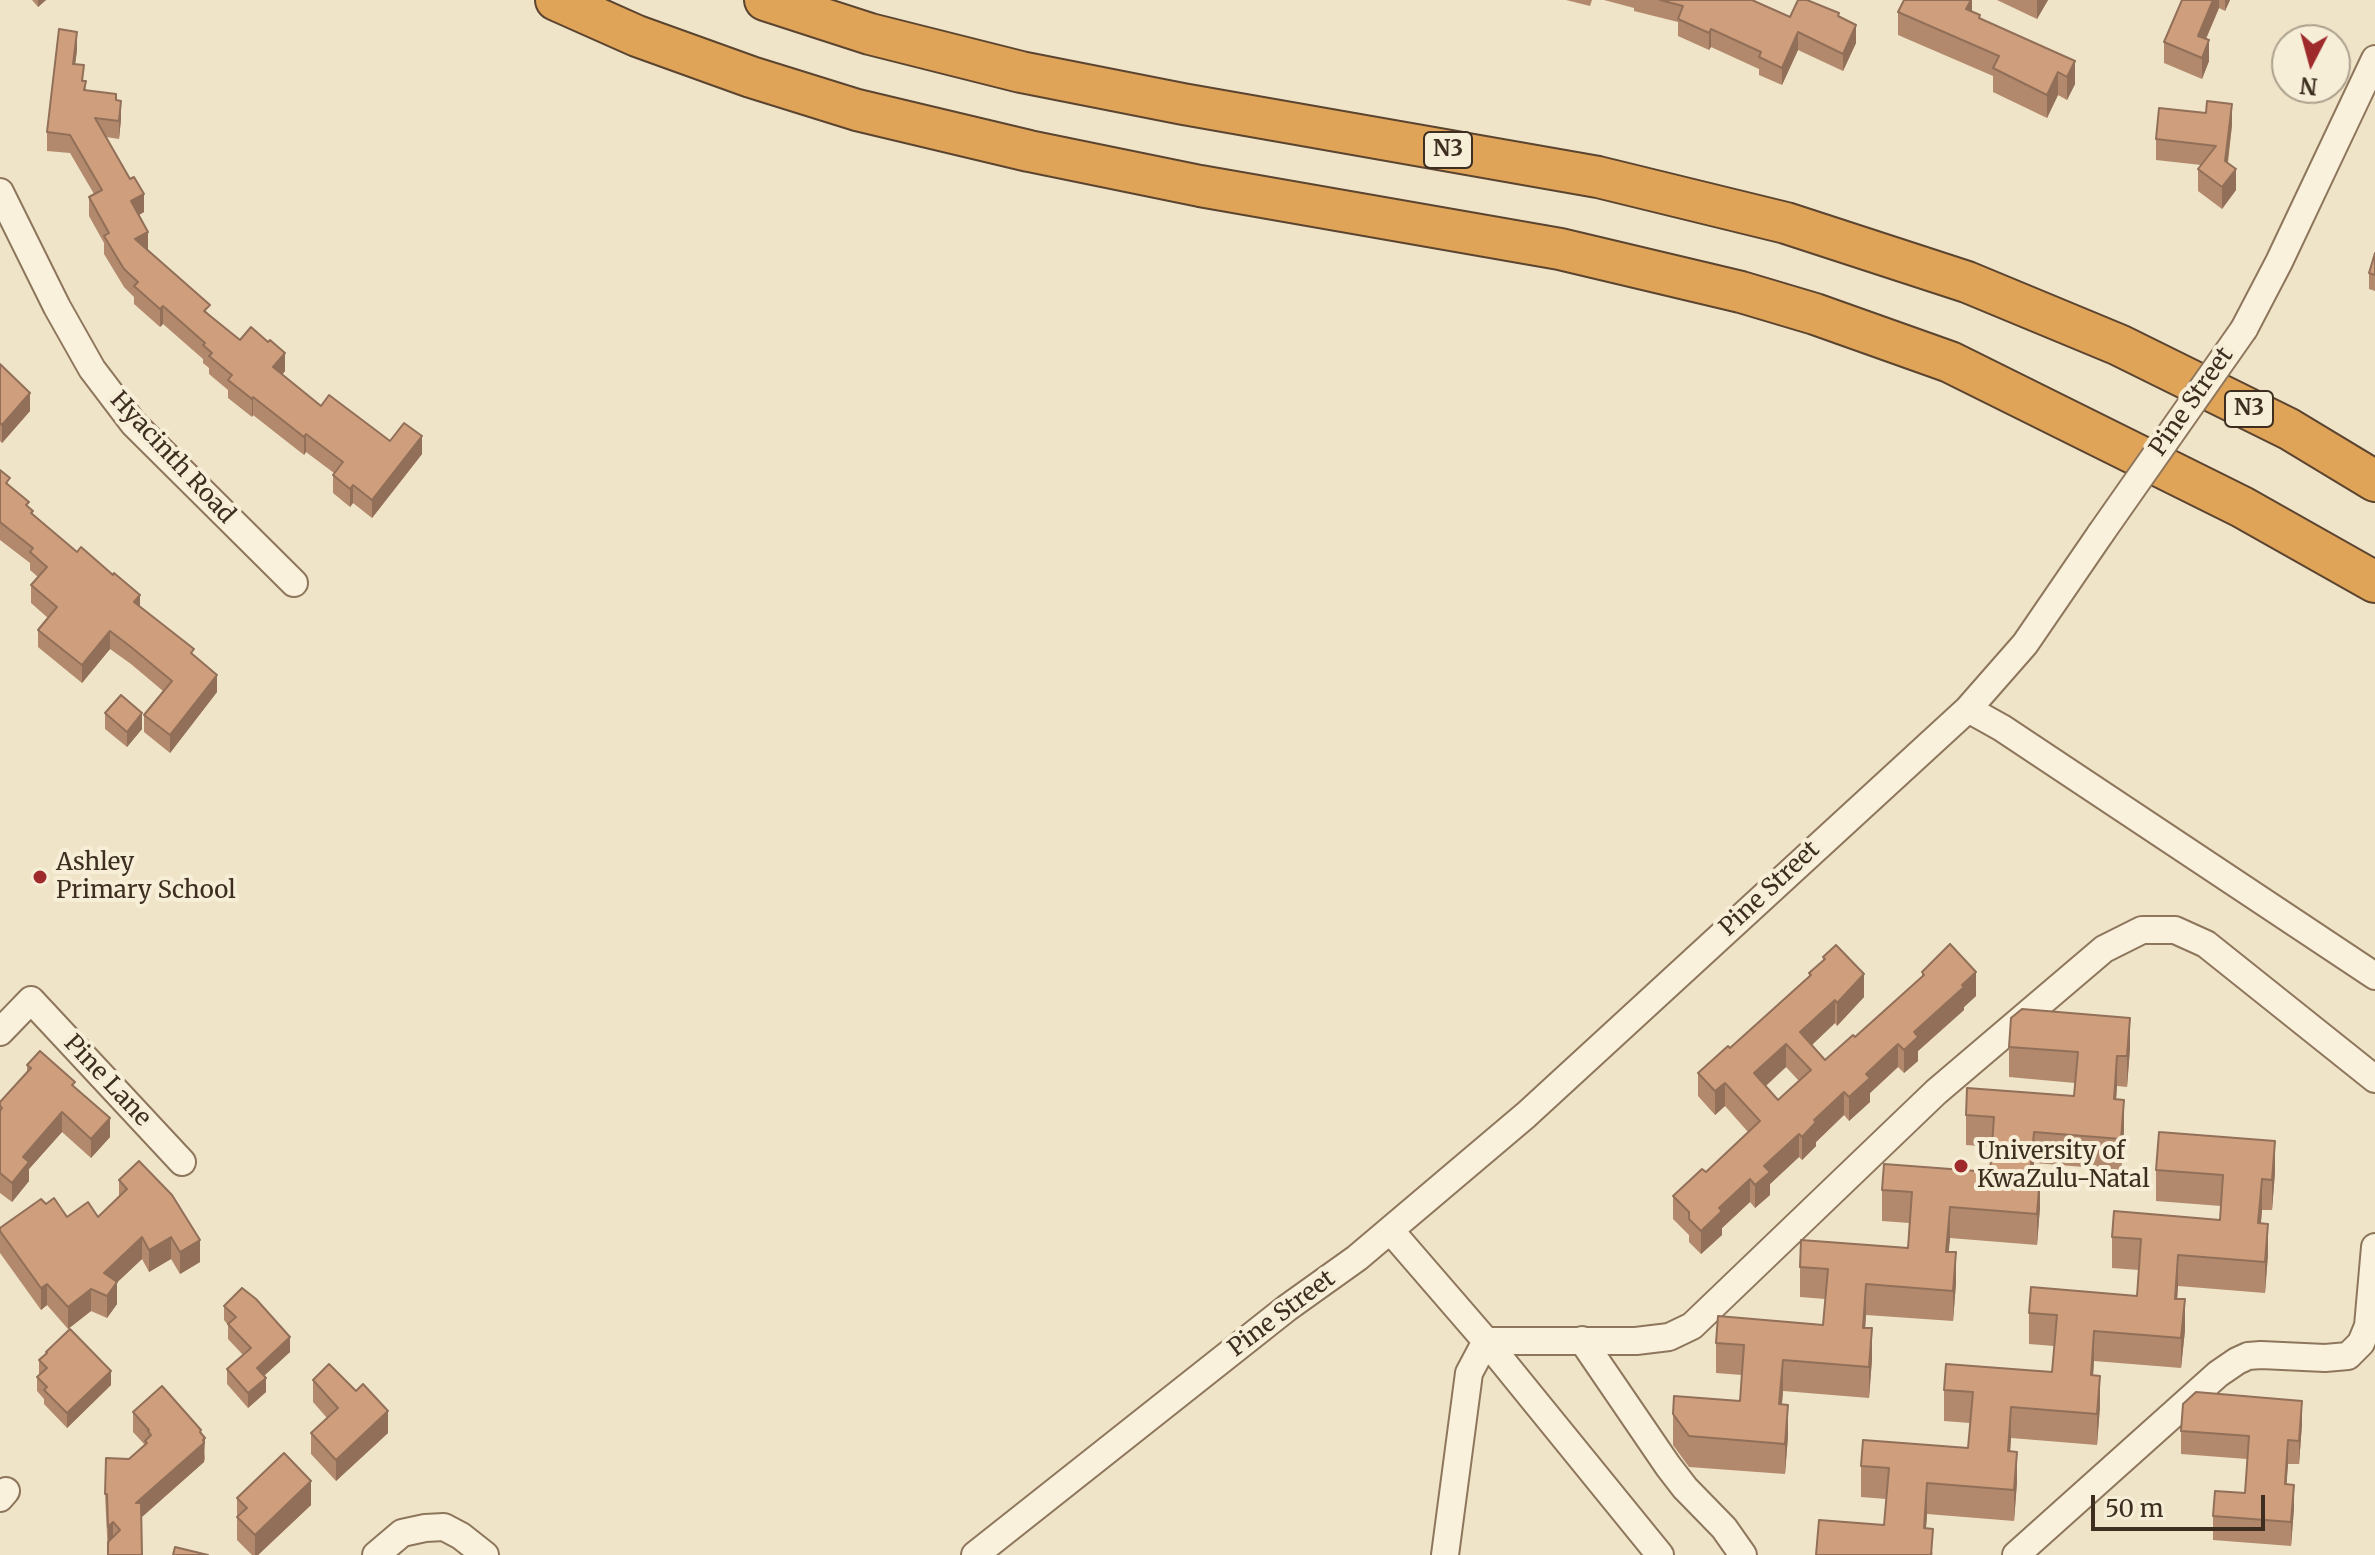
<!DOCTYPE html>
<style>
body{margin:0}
#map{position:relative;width:2375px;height:1555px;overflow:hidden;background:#f0e4c8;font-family:Merriweather,serif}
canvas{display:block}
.north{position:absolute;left:2271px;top:24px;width:80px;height:80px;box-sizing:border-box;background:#f7eed8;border:2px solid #ada18e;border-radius:50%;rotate:186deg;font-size:22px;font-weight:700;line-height:32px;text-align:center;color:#3d2e20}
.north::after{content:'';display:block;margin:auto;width:28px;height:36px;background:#9e2a2b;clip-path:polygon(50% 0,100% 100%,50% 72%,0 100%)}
.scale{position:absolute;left:2091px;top:1495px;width:174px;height:36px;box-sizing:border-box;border:4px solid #3d2e20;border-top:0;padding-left:10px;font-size:24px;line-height:28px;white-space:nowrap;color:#3d2e20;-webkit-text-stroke:6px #f7eed8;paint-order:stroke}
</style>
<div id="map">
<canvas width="2375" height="1555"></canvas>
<div class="north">N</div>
<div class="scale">50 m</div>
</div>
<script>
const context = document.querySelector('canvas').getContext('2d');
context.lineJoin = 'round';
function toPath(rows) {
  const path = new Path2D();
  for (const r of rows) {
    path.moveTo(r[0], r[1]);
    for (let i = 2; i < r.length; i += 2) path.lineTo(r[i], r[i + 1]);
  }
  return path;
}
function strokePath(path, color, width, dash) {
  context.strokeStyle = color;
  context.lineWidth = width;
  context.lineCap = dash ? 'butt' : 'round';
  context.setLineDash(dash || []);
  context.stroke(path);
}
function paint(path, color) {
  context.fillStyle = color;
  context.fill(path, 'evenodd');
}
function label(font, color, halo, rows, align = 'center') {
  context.font = font + ' Merriweather,serif';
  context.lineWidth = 8;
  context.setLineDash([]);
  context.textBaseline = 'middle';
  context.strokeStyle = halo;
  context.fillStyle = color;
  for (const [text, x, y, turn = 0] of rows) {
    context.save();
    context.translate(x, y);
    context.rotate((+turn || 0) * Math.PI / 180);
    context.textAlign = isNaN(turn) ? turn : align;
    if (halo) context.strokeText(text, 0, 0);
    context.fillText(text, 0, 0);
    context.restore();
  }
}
const minor = toPath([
 [0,192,57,307,92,369,133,423,294,583],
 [2244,329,2279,262,2375,59],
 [1968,709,2002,728,2375,976],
 [0,1032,31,1000,182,1162],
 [1390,1230,1486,1341,1660,1555],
 [1582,1340,1668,1466,1685,1488,1724,1528,1743,1555],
 [0,1498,6,1491],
 [376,1555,402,1533,425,1528,444,1527,461,1536,485,1555],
 [975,1555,1287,1308,1357,1258,1526,1115,1968,709,2025,644,2101,533],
 [1445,1555,1469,1373,1486,1341,1636,1341,1669,1337,1692,1326,1936,1092,2104,949,2142,930,2175,930,2206,944,2375,1079],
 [2016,1555,2218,1374,2237,1361,2248,1356,2261,1355,2325,1358,2348,1356,2361,1343,2368,1326,2375,1247]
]);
const highway = toPath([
 [556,0,637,36,751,77,857,110,1029,151,1200,186,1560,249,1741,292,1815,314,1950,362,2242,507,2375,582],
 [765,0,870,34,1021,72,1183,104,1598,177,1786,223,1967,282,2119,345,2289,429,2375,481]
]);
strokePath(minor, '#8d765c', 30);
strokePath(highway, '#5b4430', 44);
strokePath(minor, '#faf1dc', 26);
strokePath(highway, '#e0a458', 40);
const minorBridge = toPath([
 [2101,533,2244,329]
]);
strokePath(minorBridge, '#8d765c', 30, []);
strokePath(minorBridge, '#faf1dc', 26);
paint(toPath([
 [32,0,46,0,38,7],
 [1566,0,1592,0,1590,6],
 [1604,0,1752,0,1790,17,1839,17,1856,43,1843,71,1798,50,1782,85,1759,75,1759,69,1711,47,1709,50,1678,36,1678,22,1634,11,1634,8],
 [1972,0,1972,12,1980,18,2075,61,2075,84,2067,100,2058,95,2047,118,1993,92,1993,76,1898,35,1898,12],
 [1997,0,2048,0,2037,19],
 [2182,0,2230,0,2225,11,2219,8,2206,39,2209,61,2202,79,2164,63,2164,42],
 [77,50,75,64,84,81,86,90,116,100,121,119,119,139,106,137,144,212,139,215,148,250,210,315,240,340,285,371,282,375,321,406,390,441,422,454,372,518,353,503,350,507,333,493,333,475,334,473,306,452,304,455,253,415,252,417,228,398,228,390,209,374,209,368,203,363,203,359,163,324,160,327,134,304,134,297,124,287,104,254,104,243,89,216,89,197,94,194,70,153,47,151,47,132],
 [2232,125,2228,163,2236,190,2222,209,2198,191,2198,169,2201,165,2156,160,2156,139],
 [2375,253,2375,291,2369,289,2369,273],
 [0,364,30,411,2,443,0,441],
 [0,470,10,487,29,507,33,514,140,606,194,656,217,692,170,753,144,732,144,715,163,691,131,664,110,649,82,683,38,647,38,630,48,618,31,603,31,585,38,577,30,570,30,563,0,540],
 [105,713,142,729,127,747,105,729],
 [1823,957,1864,997,1837,1026,1835,1023,1812,1045,1825,1060,1855,1037,1922,977,1922,972,1976,996,1964,1007,1964,1010,1918,1051,1918,1061,1904,1073,1898,1067,1870,1093,1870,1102,1849,1121,1844,1115,1816,1142,1816,1146,1802,1160,1799,1157,1770,1184,1770,1195,1755,1208,1750,1202,1722,1228,1722,1235,1701,1254,1689,1242,1689,1235,1673,1219,1673,1196,1706,1172,1748,1132,1725,1106,1715,1115,1698,1096,1698,1073,1730,1048,1809,976,1809,973,1823,961],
 [1786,1067,1799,1081,1778,1100,1766,1086],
 [2009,1047,2130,1048,2127,1087,2117,1086,2116,1099,2124,1131,2121,1170,2034,1163,2033,1176,2040,1207,2037,1245,1950,1238,1948,1252,1956,1283,1953,1321,1866,1315,1865,1328,1872,1359,1869,1398,1783,1391,1782,1404,1788,1436,1785,1474,1689,1467,1673,1445,1673,1414,1740,1401,1742,1375,1716,1373,1716,1343,1823,1325,1825,1299,1800,1297,1800,1267,1908,1248,1909,1223,1882,1221,1882,1190,1990,1172,1992,1147,1966,1145,1966,1115,2074,1096,2075,1083,2009,1077],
 [27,1065,75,1087,110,1137,91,1158,62,1132,29,1169,29,1181,12,1202,0,1193,0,1102,27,1072],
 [2156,1170,2275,1172,2272,1210,2262,1210,2261,1223,2268,1254,2265,1293,2178,1286,2177,1299,2185,1330,2181,1368,2094,1361,2093,1375,2100,1406,2097,1445,2011,1438,2010,1451,2017,1482,2014,1521,1927,1514,1926,1528,1933,1555,1886,1499,1861,1497,1861,1466,1968,1448,1970,1423,1944,1421,1944,1390,2052,1372,2054,1346,2029,1344,2029,1313,2137,1296,2139,1270,2112,1268,2112,1237,2220,1220,2221,1206,2156,1201],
 [119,1180,200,1262,180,1274,171,1259,149,1272,142,1259,117,1282,117,1304,107,1318,91,1311,68,1329,47,1305,41,1310,0,1253,0,1228,46,1204,67,1217,98,1217,119,1197],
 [224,1306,290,1352,264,1376,266,1392,248,1408,227,1384,227,1369,243,1355,228,1339,228,1325,224,1320],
 [46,1352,111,1385,67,1428,44,1404,44,1399,37,1391,37,1377,39,1375,39,1360,46,1354],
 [313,1380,356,1391,388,1433,336,1481,311,1454,311,1433,327,1418,313,1402],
 [133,1412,201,1433,205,1458,204,1462,141,1518,108,1555,105,1494,129,1459,145,1445,133,1432],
 [2302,1424,2299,1464,2288,1464,2286,1485,2294,1508,2291,1546,2213,1540,2213,1516,2245,1493,2247,1459,2181,1454,2181,1431],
 [237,1498,311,1505,258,1555,252,1555,237,1540]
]), '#b2896c');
paint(toPath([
 [38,0,46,0,38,7],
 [1971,0,1972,0,1972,21,1966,9],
 [2037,0,2048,0,2037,19],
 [2213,0,2219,0,2219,8,2198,57,2198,36],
 [2225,0,2230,0,2225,11],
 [1856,25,1856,43,1843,71,1843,54],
 [1711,29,1711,47,1709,50,1709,33],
 [77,32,77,50,73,82,73,64],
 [1798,32,1798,50,1782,85,1782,68],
 [2209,40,2209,61,2202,79,2202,58],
 [2075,61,2075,84,2067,100,2067,77],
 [2058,72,2058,95,2047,118,2047,95],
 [121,101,121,119,119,139,119,121],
 [2232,104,2232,125,2225,182,2225,161],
 [2236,169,2236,190,2222,209,2222,187],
 [144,194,144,212,131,219,131,201],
 [148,232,148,250,135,239],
 [163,306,163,324,160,327,160,309],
 [285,353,285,371,273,386,273,367],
 [30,393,30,411,2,443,2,425],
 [253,397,253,415,252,417,252,399],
 [306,434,306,452,304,455,304,437],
 [422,436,422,454,372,518,372,500],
 [353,485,353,503,350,507,350,489],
 [140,595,140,612,134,602],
 [110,631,110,649,82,683,82,665],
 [217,675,217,692,170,753,170,735],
 [142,713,142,729,127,747,127,732],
 [1976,972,1976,996,1964,1007,1964,1010,1918,1051,1918,1061,1904,1073,1904,1050,1914,1032],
 [1864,974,1864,997,1837,1026,1837,1003],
 [1835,1000,1835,1023,1800,1056,1800,1032],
 [2130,1018,2130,1048,2127,1087,2127,1056],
 [1786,1044,1786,1067,1754,1096,1754,1073],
 [1898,1044,1898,1067,1870,1093,1870,1102,1849,1121,1849,1097,1866,1074],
 [2117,1056,2117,1086,2114,1130,2114,1099],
 [1725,1083,1725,1106,1715,1115,1715,1091],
 [1844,1092,1844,1115,1816,1142,1816,1146,1802,1160,1802,1137,1814,1120],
 [2124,1100,2124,1131,2121,1170,2121,1139],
 [62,1112,62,1132,29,1169,29,1181,12,1202,12,1183,23,1157],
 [110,1118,110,1137,91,1158,91,1139],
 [2034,1132,2034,1163,2030,1206,2030,1175],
 [1799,1134,1799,1157,1770,1184,1770,1195,1755,1208,1755,1185,1764,1166],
 [2275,1141,2275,1172,2272,1210,2272,1180],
 [2040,1176,2040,1207,2037,1245,2037,1214],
 [1750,1179,1750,1202,1722,1228,1722,1235,1701,1254,1701,1231,1719,1208],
 [2262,1179,2262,1210,2258,1253,2258,1223],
 [1950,1207,1950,1238,1946,1283,1946,1252],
 [2268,1224,2268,1254,2265,1293,2265,1262],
 [142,1237,142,1259,104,1295,104,1273],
 [171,1237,171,1259,149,1272,149,1250],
 [200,1240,200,1262,180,1274,180,1252],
 [1956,1252,1956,1283,1953,1321,1953,1291],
 [2178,1255,2178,1286,2175,1329,2175,1299],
 [117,1282,117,1304,107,1318,107,1296],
 [47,1284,47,1305,41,1310,41,1288],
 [1866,1284,1866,1315,1863,1358,1863,1328],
 [91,1289,91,1311,68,1329,68,1307],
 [2185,1299,2185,1330,2181,1368,2181,1338],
 [1872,1328,1872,1359,1869,1398,1869,1367],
 [2094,1331,2094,1361,2091,1406,2091,1375],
 [290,1337,290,1352,257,1382,257,1368],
 [1783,1360,1783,1391,1779,1435,1779,1404],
 [111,1371,111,1385,67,1428,67,1413],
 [2100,1376,2100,1406,2097,1445,2097,1414],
 [266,1378,266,1392,248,1408,248,1393],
 [2302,1401,2302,1424,2299,1464,2299,1441],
 [1788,1405,1788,1436,1785,1474,1785,1444],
 [2011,1407,2011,1438,2008,1482,2008,1451],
 [388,1411,388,1433,336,1481,336,1460],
 [201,1430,201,1445,203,1440,205,1438,204,1462,136,1522,136,1503],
 [2288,1440,2288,1464,2285,1508,2285,1484],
 [2017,1452,2017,1482,2014,1521,2014,1490],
 [311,1481,311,1505,258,1555,255,1555,255,1535],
 [1927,1483,1927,1514,1924,1555,1924,1528],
 [2294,1485,2294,1508,2291,1546,2291,1522],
 [113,1522,113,1542,108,1546,108,1527]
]), '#916f58');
const building = toPath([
 [1660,0,1752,0,1790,17,1798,0,1807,0,1839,13,1838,16,1856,25,1843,54,1798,32,1782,68,1759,57,1761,52,1711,29,1709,33,1678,19,1683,6,1660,0],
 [1904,0,1971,0,1966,9,1980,15,1979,18,2075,61,2067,77,2058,72,2047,95,1993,68,1999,56,1898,12,1904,0],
 [2182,0,2213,0,2198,36,2209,40,2202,58,2164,42,2182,0],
 [59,29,77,32,73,64,84,65,82,81,86,81,84,90,116,94,116,100,121,101,119,121,95,118,130,179,134,177,144,194,131,201,148,232,135,239,210,305,204,311,240,340,251,327,268,342,270,340,285,353,273,367,321,406,329,395,390,441,404,423,422,436,372,500,353,485,350,489,333,475,343,462,306,434,304,437,253,397,252,399,228,380,232,375,209,356,212,353,203,345,205,343,163,306,160,309,134,286,138,282,124,269,104,236,109,233,89,197,102,190,70,135,47,132,59,29],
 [2207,101,2232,104,2225,161,2236,169,2222,187,2198,169,2216,146,2156,139,2159,108,2206,113,2207,101],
 [2375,253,2375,275,2369,273,2375,253],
 [0,364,30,393,2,425,0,423,0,364],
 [0,470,10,478,6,483,29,502,26,505,33,511,31,513,77,552,81,547,113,575,114,573,140,595,134,602,194,649,191,653,217,675,170,735,144,715,172,681,131,647,110,631,82,665,38,630,57,607,31,585,47,567,30,552,33,548,0,522,0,470],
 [121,695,142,713,127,732,105,713,121,695],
 [1950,944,1976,972,1962,985,1964,987,1914,1032,1918,1037,1904,1050,1898,1044,1866,1074,1870,1078,1849,1097,1844,1092,1814,1120,1816,1122,1802,1137,1799,1134,1764,1166,1770,1172,1755,1185,1750,1179,1719,1208,1722,1211,1701,1231,1689,1219,1689,1212,1673,1196,1702,1169,1706,1172,1760,1121,1725,1083,1715,1091,1698,1073,1728,1046,1730,1048,1811,975,1809,973,1825,959,1823,957,1836,945,1864,974,1837,1003,1835,1000,1800,1032,1825,1060,1853,1035,1855,1037,1924,975,1922,972,1950,944],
 [1786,1044,1811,1070,1778,1100,1754,1073,1786,1044],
 [2022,1009,2130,1018,2127,1056,2117,1056,2114,1099,2124,1100,2121,1139,2034,1132,2030,1175,2040,1176,2037,1214,1950,1207,1946,1252,1956,1252,1953,1291,1866,1284,1863,1328,1872,1328,1869,1367,1783,1360,1779,1404,1788,1405,1785,1444,1689,1436,1673,1414,1674,1396,1740,1401,1744,1345,1716,1343,1718,1316,1823,1325,1828,1269,1800,1267,1801,1240,1908,1248,1912,1192,1882,1190,1884,1164,1990,1172,1994,1117,1966,1115,1967,1088,2074,1096,2078,1052,2009,1047,2011,1018,2022,1009],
 [40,1051,75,1082,72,1085,110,1118,91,1139,62,1112,23,1157,29,1162,12,1183,0,1173,0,1111,2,1108,0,1106,0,1102,31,1068,27,1065,40,1051],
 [2159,1132,2275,1141,2272,1180,2262,1179,2258,1223,2268,1224,2265,1262,2178,1255,2175,1299,2185,1299,2181,1338,2094,1331,2091,1375,2100,1376,2097,1414,2011,1407,2008,1451,2017,1452,2014,1490,1927,1483,1924,1528,1933,1529,1931,1555,1816,1555,1819,1520,1884,1525,1889,1468,1861,1466,1863,1440,1968,1448,1973,1392,1944,1390,1946,1364,2052,1372,2057,1315,2029,1313,2031,1287,2137,1296,2141,1239,2112,1237,2114,1211,2220,1220,2223,1175,2156,1170,2159,1132],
 [139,1161,172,1195,200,1240,180,1252,171,1237,149,1250,142,1237,104,1273,117,1282,107,1296,91,1289,68,1307,47,1284,41,1288,0,1231,0,1228,41,1199,46,1204,54,1198,67,1217,88,1202,98,1217,127,1189,119,1180,139,1161],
 [242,1288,256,1299,290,1337,257,1368,266,1378,248,1393,227,1369,251,1348,228,1324,236,1317,224,1306,242,1288],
 [70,1329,111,1371,67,1413,44,1390,47,1387,37,1377,47,1368,39,1360,47,1353,46,1352,70,1329],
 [329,1364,356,1391,363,1384,388,1411,336,1460,311,1433,338,1408,313,1380,329,1364],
 [162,1386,201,1430,200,1432,205,1438,203,1440,204,1443,136,1503,141,1503,142,1555,108,1555,108,1542,120,1530,113,1522,108,1527,107,1494,105,1494,106,1458,129,1459,147,1443,145,1441,151,1435,148,1431,149,1430,133,1412,162,1386],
 [2196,1392,2302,1401,2299,1441,2288,1440,2285,1484,2294,1485,2291,1522,2213,1516,2215,1491,2245,1493,2249,1436,2181,1431,2183,1404,2196,1392],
 [284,1453,311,1481,255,1535,237,1517,247,1508,237,1498,284,1453],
 [175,1547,208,1555,173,1555,175,1547]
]);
paint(building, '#cf9f7d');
strokePath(building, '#916f58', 2);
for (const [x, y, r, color] of [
 [40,877,8,"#9e2a2b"],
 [1961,1166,8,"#9e2a2b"]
]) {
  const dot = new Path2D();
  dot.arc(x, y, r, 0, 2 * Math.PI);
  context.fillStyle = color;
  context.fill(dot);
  strokePath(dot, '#f7eed8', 3);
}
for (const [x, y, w] of [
 [1448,150,48],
 [2249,409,48]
]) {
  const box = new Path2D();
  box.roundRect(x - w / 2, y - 18, w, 36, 6);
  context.fillStyle = '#f7eed8';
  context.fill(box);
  strokePath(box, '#3d2e20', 2);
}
label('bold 22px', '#3d2e20', null, [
 ["N3",1448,150],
 ["N3",2249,409]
]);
label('24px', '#3d2e20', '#f7eed8', [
 ["Pine Street",2192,402,-55],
 ["Hyacinth Road",172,458,47],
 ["Pine Street",1770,889,-43],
 ["Pine Lane",107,1081,47],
 ["Pine Street",1282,1314,-37]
]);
label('24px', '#3d2e20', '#f7eed8', [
 ["Ashley",56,863],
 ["Primary School",56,891],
 ["University of",1977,1152],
 ["KwaZulu-Natal",1977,1180]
], 'left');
</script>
